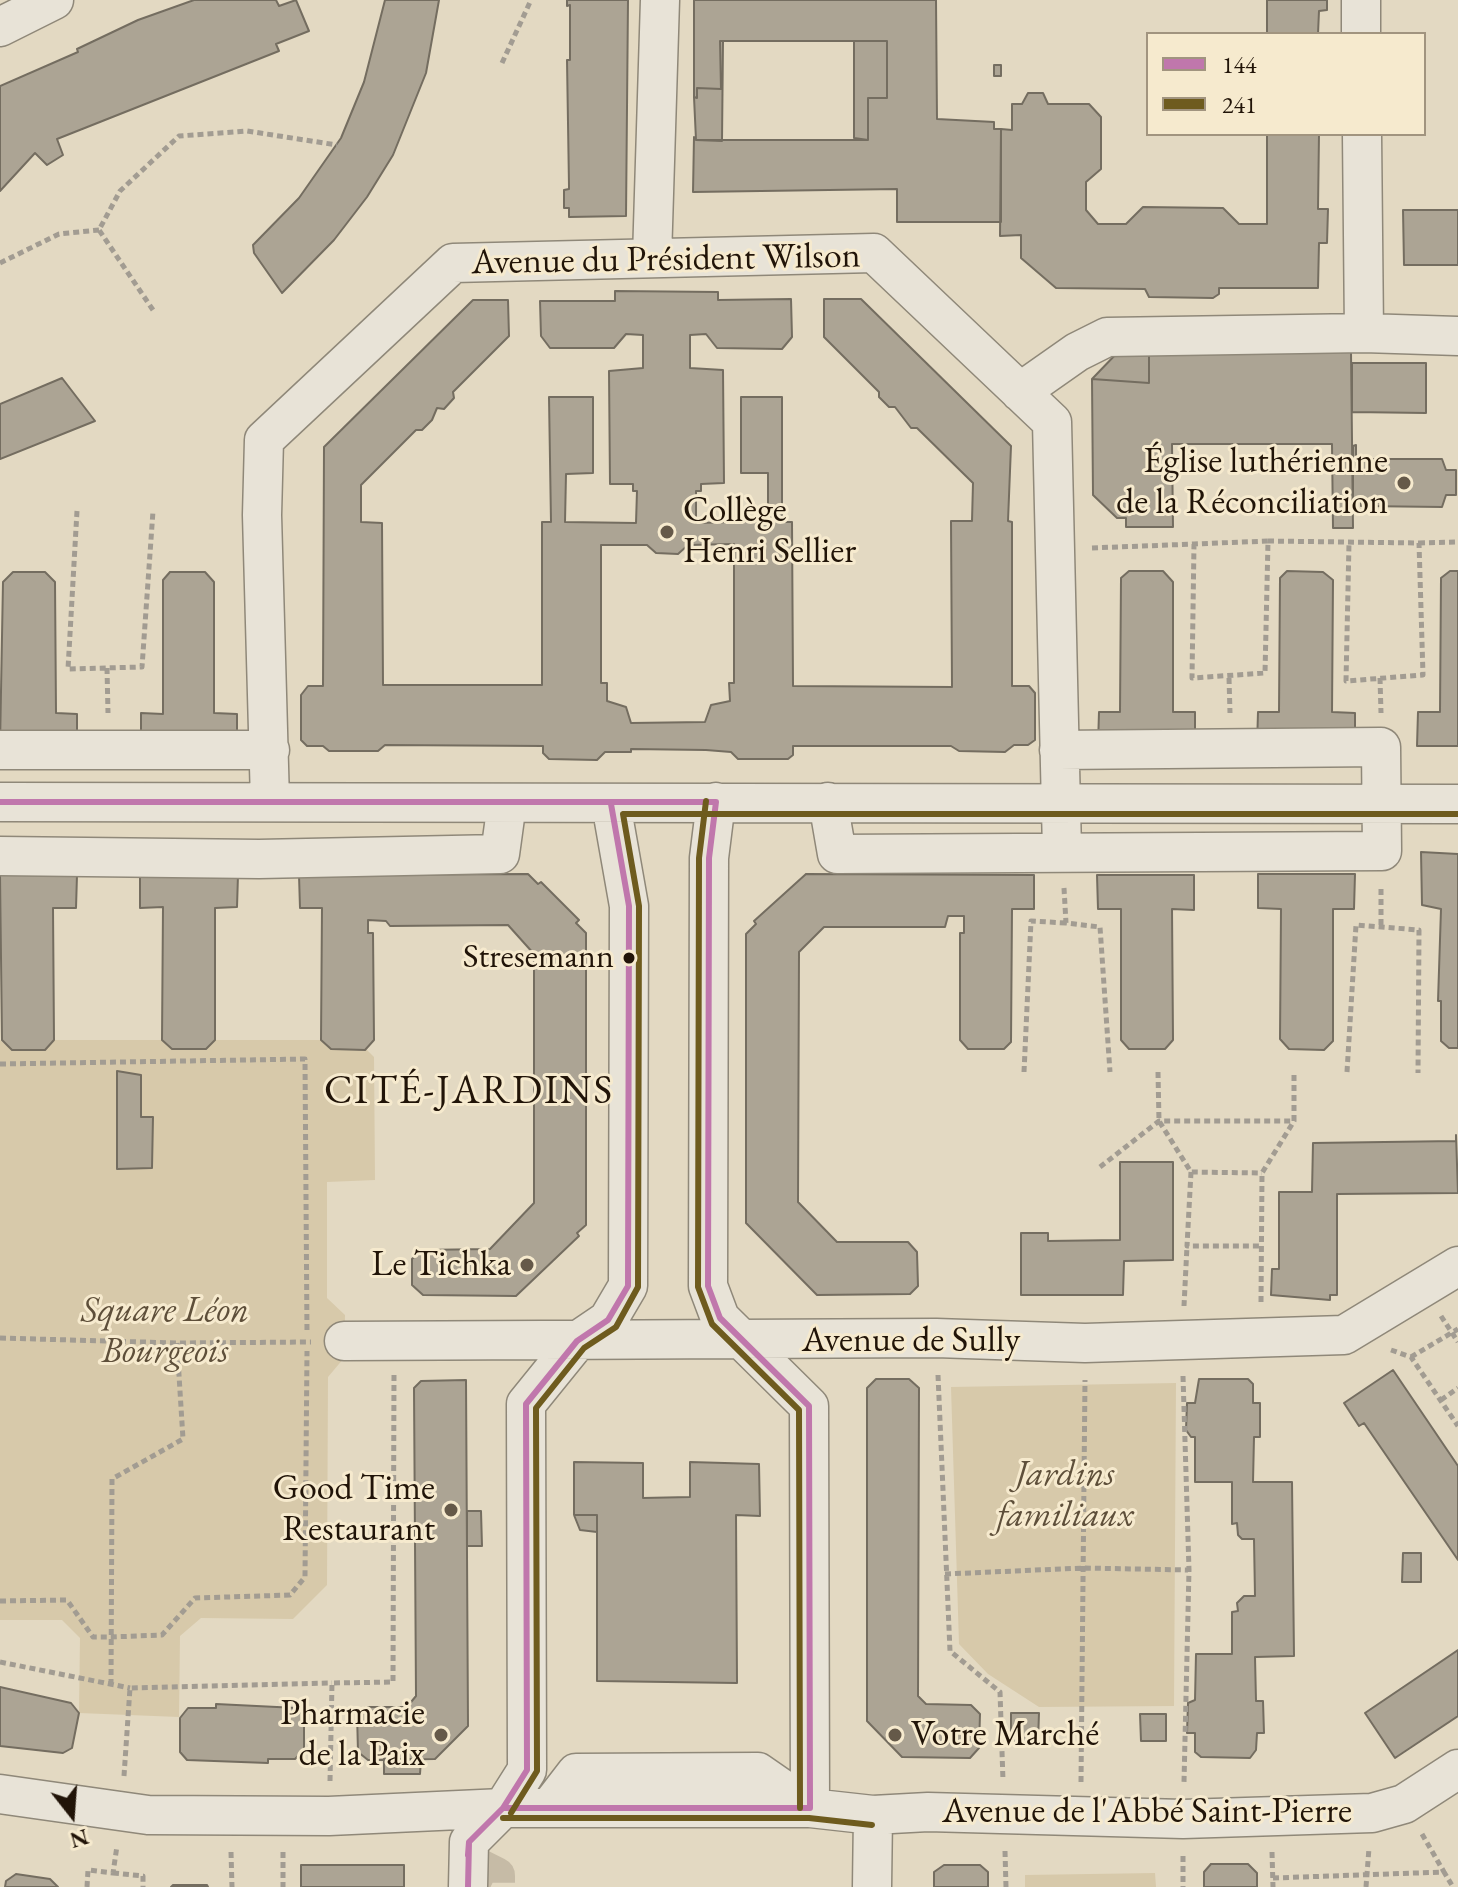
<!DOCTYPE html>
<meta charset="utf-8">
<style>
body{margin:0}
#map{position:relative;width:1458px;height:1887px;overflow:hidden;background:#e3d9c2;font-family:"EB Garamond",serif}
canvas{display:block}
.legend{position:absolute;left:1146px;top:32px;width:280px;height:104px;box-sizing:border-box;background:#f6eace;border:2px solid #a1947f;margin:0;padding:10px 14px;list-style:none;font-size:24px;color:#211408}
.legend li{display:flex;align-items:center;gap:16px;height:40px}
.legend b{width:40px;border:2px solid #a1947f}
.north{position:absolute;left:32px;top:1775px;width:80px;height:80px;-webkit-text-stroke:6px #f6eace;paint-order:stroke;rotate:163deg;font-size:22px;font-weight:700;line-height:32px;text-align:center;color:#211408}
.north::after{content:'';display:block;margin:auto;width:28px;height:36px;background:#211408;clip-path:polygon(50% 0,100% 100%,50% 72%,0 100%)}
</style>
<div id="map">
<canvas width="1458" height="1887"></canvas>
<ul class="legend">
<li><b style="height:10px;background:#c077ac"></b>144</li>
<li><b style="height:10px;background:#6e5b1e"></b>241</li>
</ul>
<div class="north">N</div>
</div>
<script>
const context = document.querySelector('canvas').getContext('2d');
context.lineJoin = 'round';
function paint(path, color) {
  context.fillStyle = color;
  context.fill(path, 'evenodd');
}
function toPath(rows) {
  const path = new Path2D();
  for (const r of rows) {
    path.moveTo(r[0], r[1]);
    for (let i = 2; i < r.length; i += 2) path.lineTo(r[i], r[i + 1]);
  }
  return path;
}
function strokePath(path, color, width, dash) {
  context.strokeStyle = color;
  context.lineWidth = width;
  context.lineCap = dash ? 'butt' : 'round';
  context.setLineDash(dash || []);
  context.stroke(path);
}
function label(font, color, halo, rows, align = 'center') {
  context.font = font + ' "EB Garamond",serif';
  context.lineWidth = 6;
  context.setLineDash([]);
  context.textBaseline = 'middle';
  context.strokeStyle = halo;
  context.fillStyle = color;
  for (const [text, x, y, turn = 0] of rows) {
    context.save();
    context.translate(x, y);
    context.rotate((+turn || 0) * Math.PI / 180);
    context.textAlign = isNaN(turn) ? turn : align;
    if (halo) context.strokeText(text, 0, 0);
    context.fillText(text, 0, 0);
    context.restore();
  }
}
paint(toPath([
 [0,1040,12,1050,54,1040,162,1040,172,1049,206,1049,215,1040,321,1040,331,1049,366,1049,374,1057,375,1180,327,1182,327,1298,345,1315,344,1358,328,1377,327,1585,293,1619,201,1618,180,1636,179,1717,79,1713,80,1638,62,1620,0,1620],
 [1176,1383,1174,1706,1039,1707,988,1674,959,1644,951,1387],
 [1155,1873,1156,1887,1025,1887,1025,1875]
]), '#d7c9aa');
const building = toPath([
 [194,0,276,0,279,6,296,0,309,31,276,44,279,51,57,139,63,155,47,165,35,153,0,191,0,86,78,52,77,49,138,20,194,0],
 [439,0,426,73,393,155,367,197,334,240,282,293,254,253,253,245,299,198,341,138,364,82,385,0,439,0],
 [567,0,628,0,626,216,569,217,569,208,564,208,564,190,569,189,569,186,567,60,570,60,570,5,567,6,567,0],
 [694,0,936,0,937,119,994,122,994,129,1001,129,1001,222,897,222,897,189,693,192,694,137,696,140,868,140,868,98,887,98,887,41,720,41,721,89,697,88,697,98,694,97,694,0],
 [1267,0,1327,0,1327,10,1319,11,1318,34,1267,34,1267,0],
 [720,41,723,41,722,141,696,140,694,97,697,98,697,88,721,89,720,41],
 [854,41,887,41,887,98,868,98,868,140,854,138,854,41],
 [994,65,1001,65,1001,76,994,76,994,65],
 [1028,93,1043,93,1048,104,1089,104,1101,117,1101,169,1086,182,1086,210,1098,224,1126,224,1143,207,1223,208,1239,224,1267,224,1267,134,1319,134,1318,209,1328,209,1327,243,1319,243,1318,288,1219,288,1219,294,1213,298,1149,297,1145,289,1056,288,1021,258,1021,235,1000,236,1001,129,1012,130,1012,104,1022,104,1028,93],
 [1403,210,1458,210,1458,265,1404,265,1403,210],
 [615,291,718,292,718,300,791,299,792,337,782,349,717,348,706,334,690,335,690,368,723,370,724,483,701,484,701,491,696,491,696,523,768,521,768,473,741,473,741,397,782,397,782,522,792,522,793,686,952,687,951,521,972,521,973,483,917,428,911,428,895,407,889,407,879,397,879,392,824,337,824,299,861,299,1011,446,1008,521,1012,522,1012,686,1029,686,1035,693,1035,740,1028,745,1014,745,1005,752,959,751,951,746,793,746,793,755,788,759,738,759,731,752,706,750,631,749,631,752,605,752,597,760,549,759,543,753,543,746,385,745,378,751,329,751,323,746,307,746,301,740,301,695,308,686,323,686,324,447,473,300,508,300,509,336,453,392,454,398,444,409,437,408,432,420,422,430,416,430,361,485,361,522,382,523,383,685,542,685,542,522,551,522,549,397,593,397,593,473,566,474,565,522,636,523,637,491,633,491,633,484,610,484,609,371,643,368,643,335,626,334,614,348,550,348,541,336,540,301,615,301,615,291],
 [734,544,734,683,729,683,730,701,711,705,705,722,631,723,626,707,607,701,607,683,601,683,601,545,647,545,656,553,678,554,688,545,734,544],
 [1119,351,1149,351,1149,383,1092,379,1119,351],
 [1149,351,1351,352,1353,528,1333,528,1332,444,1172,444,1173,527,1126,527,1126,518,1117,518,1093,495,1092,379,1149,383,1149,351],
 [1352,363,1426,363,1426,413,1352,412,1352,363],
 [62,378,95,421,0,459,0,404,62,378],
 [1356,445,1356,465,1361,465,1361,459,1442,459,1446,470,1456,470,1456,495,1446,495,1442,507,1361,506,1361,500,1356,500,1356,510,1353,509,1353,446,1356,445],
 [1129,571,1163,571,1173,582,1173,712,1195,712,1195,746,1098,745,1099,712,1120,712,1121,578,1129,571],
 [1287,571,1323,572,1333,580,1332,712,1355,713,1355,746,1257,746,1258,712,1279,712,1280,578,1287,571],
 [1450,571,1458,571,1458,746,1417,746,1418,712,1440,712,1441,578,1450,571],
 [13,572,45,572,55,582,56,713,77,714,77,746,0,746,3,582,13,572],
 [170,572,205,572,214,582,214,713,237,714,237,746,141,746,141,713,163,714,163,580,170,572],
 [1421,852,1458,854,1458,1048,1449,1048,1441,1041,1441,1001,1438,1001,1441,909,1422,905,1421,852],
 [528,874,538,884,541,882,579,920,576,923,586,933,586,1225,577,1233,579,1236,516,1296,423,1295,412,1285,412,1259,421,1250,490,1249,534,1203,534,954,508,925,390,926,386,921,368,920,368,933,373,933,374,1040,365,1050,331,1049,321,1040,322,908,300,908,299,875,528,874],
 [806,874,1034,875,1034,909,1012,909,1011,1042,1004,1049,968,1049,960,1040,960,933,964,933,964,916,948,916,945,927,824,927,799,952,798,1202,837,1242,908,1242,917,1252,918,1286,910,1294,817,1295,746,1223,746,934,756,924,754,921,806,874],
 [1258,874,1355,874,1354,909,1333,909,1333,1041,1324,1050,1289,1049,1280,1039,1281,909,1258,908,1258,874],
 [0,875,77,875,76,908,53,908,54,1040,45,1050,12,1050,2,1040,0,875],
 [140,875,238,875,237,907,215,908,215,1040,206,1049,172,1049,162,1040,163,907,140,908,140,875],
 [1097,875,1194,875,1194,910,1172,909,1173,1040,1165,1049,1129,1049,1121,1040,1121,909,1098,909,1097,875],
 [117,1071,141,1075,141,1117,153,1117,152,1168,117,1169,117,1071],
 [1456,1135,1458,1193,1337,1194,1337,1295,1330,1295,1330,1300,1271,1295,1272,1269,1279,1269,1279,1192,1312,1192,1313,1143,1456,1141,1456,1135],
 [1120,1162,1173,1162,1173,1260,1124,1261,1123,1295,1021,1295,1021,1233,1048,1233,1048,1241,1120,1240,1120,1162],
 [1393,1370,1458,1466,1458,1560,1364,1423,1359,1426,1344,1403,1393,1370],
 [876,1379,909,1379,919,1388,918,1696,926,1704,971,1705,980,1714,979,1748,970,1758,902,1757,867,1721,867,1388,876,1379],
 [1199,1379,1248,1379,1253,1384,1253,1403,1260,1403,1260,1437,1254,1437,1253,1482,1292,1482,1294,1656,1255,1657,1256,1701,1263,1701,1264,1733,1257,1733,1256,1750,1250,1758,1201,1757,1195,1752,1195,1733,1187,1733,1188,1703,1195,1700,1196,1654,1232,1654,1232,1612,1238,1611,1237,1603,1244,1596,1255,1596,1254,1539,1242,1539,1238,1535,1237,1523,1232,1524,1232,1482,1195,1482,1195,1437,1191,1437,1186,1430,1187,1403,1195,1403,1199,1379],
 [466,1380,468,1726,435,1759,368,1760,358,1752,357,1713,365,1707,407,1707,416,1696,414,1388,421,1381,466,1380],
 [574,1462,643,1463,643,1498,690,1497,690,1462,759,1464,760,1516,736,1515,737,1683,597,1681,597,1515,574,1515,574,1462],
 [467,1511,481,1511,482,1546,467,1546,467,1511],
 [574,1515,597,1515,597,1532,580,1530,574,1515],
 [1403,1553,1421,1553,1421,1582,1402,1582,1403,1553],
 [1458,1650,1458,1716,1395,1758,1365,1713,1458,1650],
 [0,1687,71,1703,79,1713,72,1748,63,1753,0,1746,0,1687],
 [216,1704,297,1708,304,1716,304,1750,295,1759,268,1759,268,1763,187,1760,180,1752,180,1718,188,1708,216,1708,216,1704],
 [1011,1713,1039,1713,1038,1742,1011,1742,1011,1713],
 [1140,1714,1166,1714,1166,1741,1141,1741,1140,1714],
 [384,1759,421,1759,420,1774,384,1774,384,1759],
 [1211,1864,1248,1864,1257,1873,1257,1887,1204,1887,1204,1872,1211,1864],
 [301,1865,404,1865,404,1887,301,1887,301,1865],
 [944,1865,980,1865,988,1872,988,1887,934,1887,934,1872,944,1865],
 [16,1874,50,1879,58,1887,5,1887,6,1881,16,1874],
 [173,1885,207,1885,208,1887,171,1887,173,1885]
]);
paint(building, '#aca494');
strokePath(building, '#746d60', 2);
strokePath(toPath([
 [468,1862,496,1876,496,1887]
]), '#c6bba6', 38, [38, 19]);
const minor = toPath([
 [1361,0,1361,34],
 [0,27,54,0],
 [1362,134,1364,333],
 [652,258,660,0],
 [1020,392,1077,352,1107,337,1364,333,1458,336],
 [0,750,270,750],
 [0,802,1458,804],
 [270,802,262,515,264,440,453,263,874,253,1052,422,1062,851],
 [716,802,709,858,708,1286,720,1318,809,1406,810,1808],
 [828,802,837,854,1382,851,1381,747,1059,750],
 [0,856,259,859,500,854,507,803],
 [344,1341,936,1338,1085,1343,1344,1335,1458,1266],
 [0,1794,148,1815,329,1816,503,1808,810,1808,873,1815,928,1812,1183,1819,1372,1813,1404,1804,1458,1769],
 [549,1808,576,1773,758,1772,810,1808],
 [468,1887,469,1842,503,1808,527,1770,526,1404,577,1341,608,1320,628,1286,629,906,611,804],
 [872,1887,873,1815]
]);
strokePath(minor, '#8f8879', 41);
strokePath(toPath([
 [502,63,531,0],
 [0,263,59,234,99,230],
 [153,310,99,230,120,191,179,136,247,131,337,145],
 [77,511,68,669,142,667,153,511],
 [1268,541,1419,543,1423,675,1346,681,1349,543],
 [1419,543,1458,542],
 [1092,548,1194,544,1268,541,1265,673,1192,678,1194,544],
 [107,668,108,713],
 [1229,678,1230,713],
 [1380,678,1381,713],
 [1064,888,1066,923,1100,927,1110,1072],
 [1381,925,1381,886],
 [0,1064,305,1059,307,1333],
 [1024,1072,1031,921,1066,923],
 [1158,1072,1159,1121,1191,1172,1262,1173],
 [1347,1072,1356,925,1419,930,1418,1073],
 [1100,1167,1159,1121,1293,1121],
 [1191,1172,1187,1246,1261,1246],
 [1261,1302,1262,1173,1294,1121,1294,1072],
 [1184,1306,1187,1246],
 [1441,1316,1458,1342],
 [0,1338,177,1343,311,1342],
 [1391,1350,1411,1357,1458,1426],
 [1411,1357,1458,1329],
 [938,1375,950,1651,1000,1692,1003,1781],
 [1183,1376,1189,1570,1184,1782],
 [1441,1400,1458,1388],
 [945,1574,1084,1568,1188,1570],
 [0,1601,67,1600,93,1637,111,1637,162,1635,195,1598,290,1595,305,1577,307,1351],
 [0,1662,130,1688],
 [111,1685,112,1479,183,1439,177,1343],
 [124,1776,130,1688,332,1683],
 [330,1781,332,1683,393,1682,394,1374],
 [1081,1782,1085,1380],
 [1422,1834,1444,1872],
 [1005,1851,1006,1887],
 [231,1852,232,1887],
 [283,1852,283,1887],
 [1272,1852,1273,1887],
 [1183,1856,1183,1887],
 [113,1873,143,1876,143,1887],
 [1273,1878,1444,1872,1453,1887],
 [87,1887,88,1870,113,1873,117,1846],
 [1366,1887,1369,1848]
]), '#a29c92', 5, [6, 4]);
strokePath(minor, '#e8e3d7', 38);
strokePath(toPath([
 [0,802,716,802,709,858,708,1286,720,1318,809,1406,810,1808,503,1808,469,1842,468,1887],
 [468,1855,469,1842,503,1808,527,1770,526,1404,577,1341,608,1320,628,1286,629,906,611,804]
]), '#c077ac', 6);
strokePath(toPath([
 [706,801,699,858,698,1287,712,1324,799,1410,800,1808],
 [511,1813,537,1771,536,1408,584,1348,616,1327,638,1287,639,906,623,814,1458,814],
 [503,1818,809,1818,872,1825]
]), '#6e5b1e', 6);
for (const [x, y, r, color] of [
 [1404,483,8,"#655949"],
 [667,532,8,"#655949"],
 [629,958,7,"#211408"],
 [527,1265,8,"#655949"],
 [451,1510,8,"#655949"],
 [441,1735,8,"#655949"],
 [895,1735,8,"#655949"]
]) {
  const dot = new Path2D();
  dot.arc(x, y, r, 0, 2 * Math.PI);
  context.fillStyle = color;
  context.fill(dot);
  strokePath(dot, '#f6eace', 3);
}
label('34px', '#211408', '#f6eace', [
 ["Stresemann",614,958]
], 'right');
label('36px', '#211408', '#f6eace', [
 ["Avenue du Président Wilson",666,260,-1],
 ["Avenue de Sully",911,1341],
 ["Avenue de l'Abbé Saint-Pierre",1147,1812]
]);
label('36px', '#211408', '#f6eace', [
 ["Église luthérienne",1388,462],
 ["de la Réconciliation",1388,503],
 ["Collège",683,511,"left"],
 ["Henri Sellier",683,552,"left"],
 ["Le Tichka",511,1265],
 ["Good Time",435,1489],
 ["Restaurant",435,1530],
 ["Pharmacie",425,1714],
 ["de la Paix",425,1755],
 ["Votre Marché",911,1735,"left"]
], 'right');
label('italic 36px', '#5e4f3a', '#f6eace', [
 ["Square Léon",165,1311],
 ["Bourgeois",165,1352],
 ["Jardins",1065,1475],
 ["familiaux",1065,1516]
]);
context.letterSpacing = '2px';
label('40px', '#211408', '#f6eace', [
 ["CITÉ-JARDINS",469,1092]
]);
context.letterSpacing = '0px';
</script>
